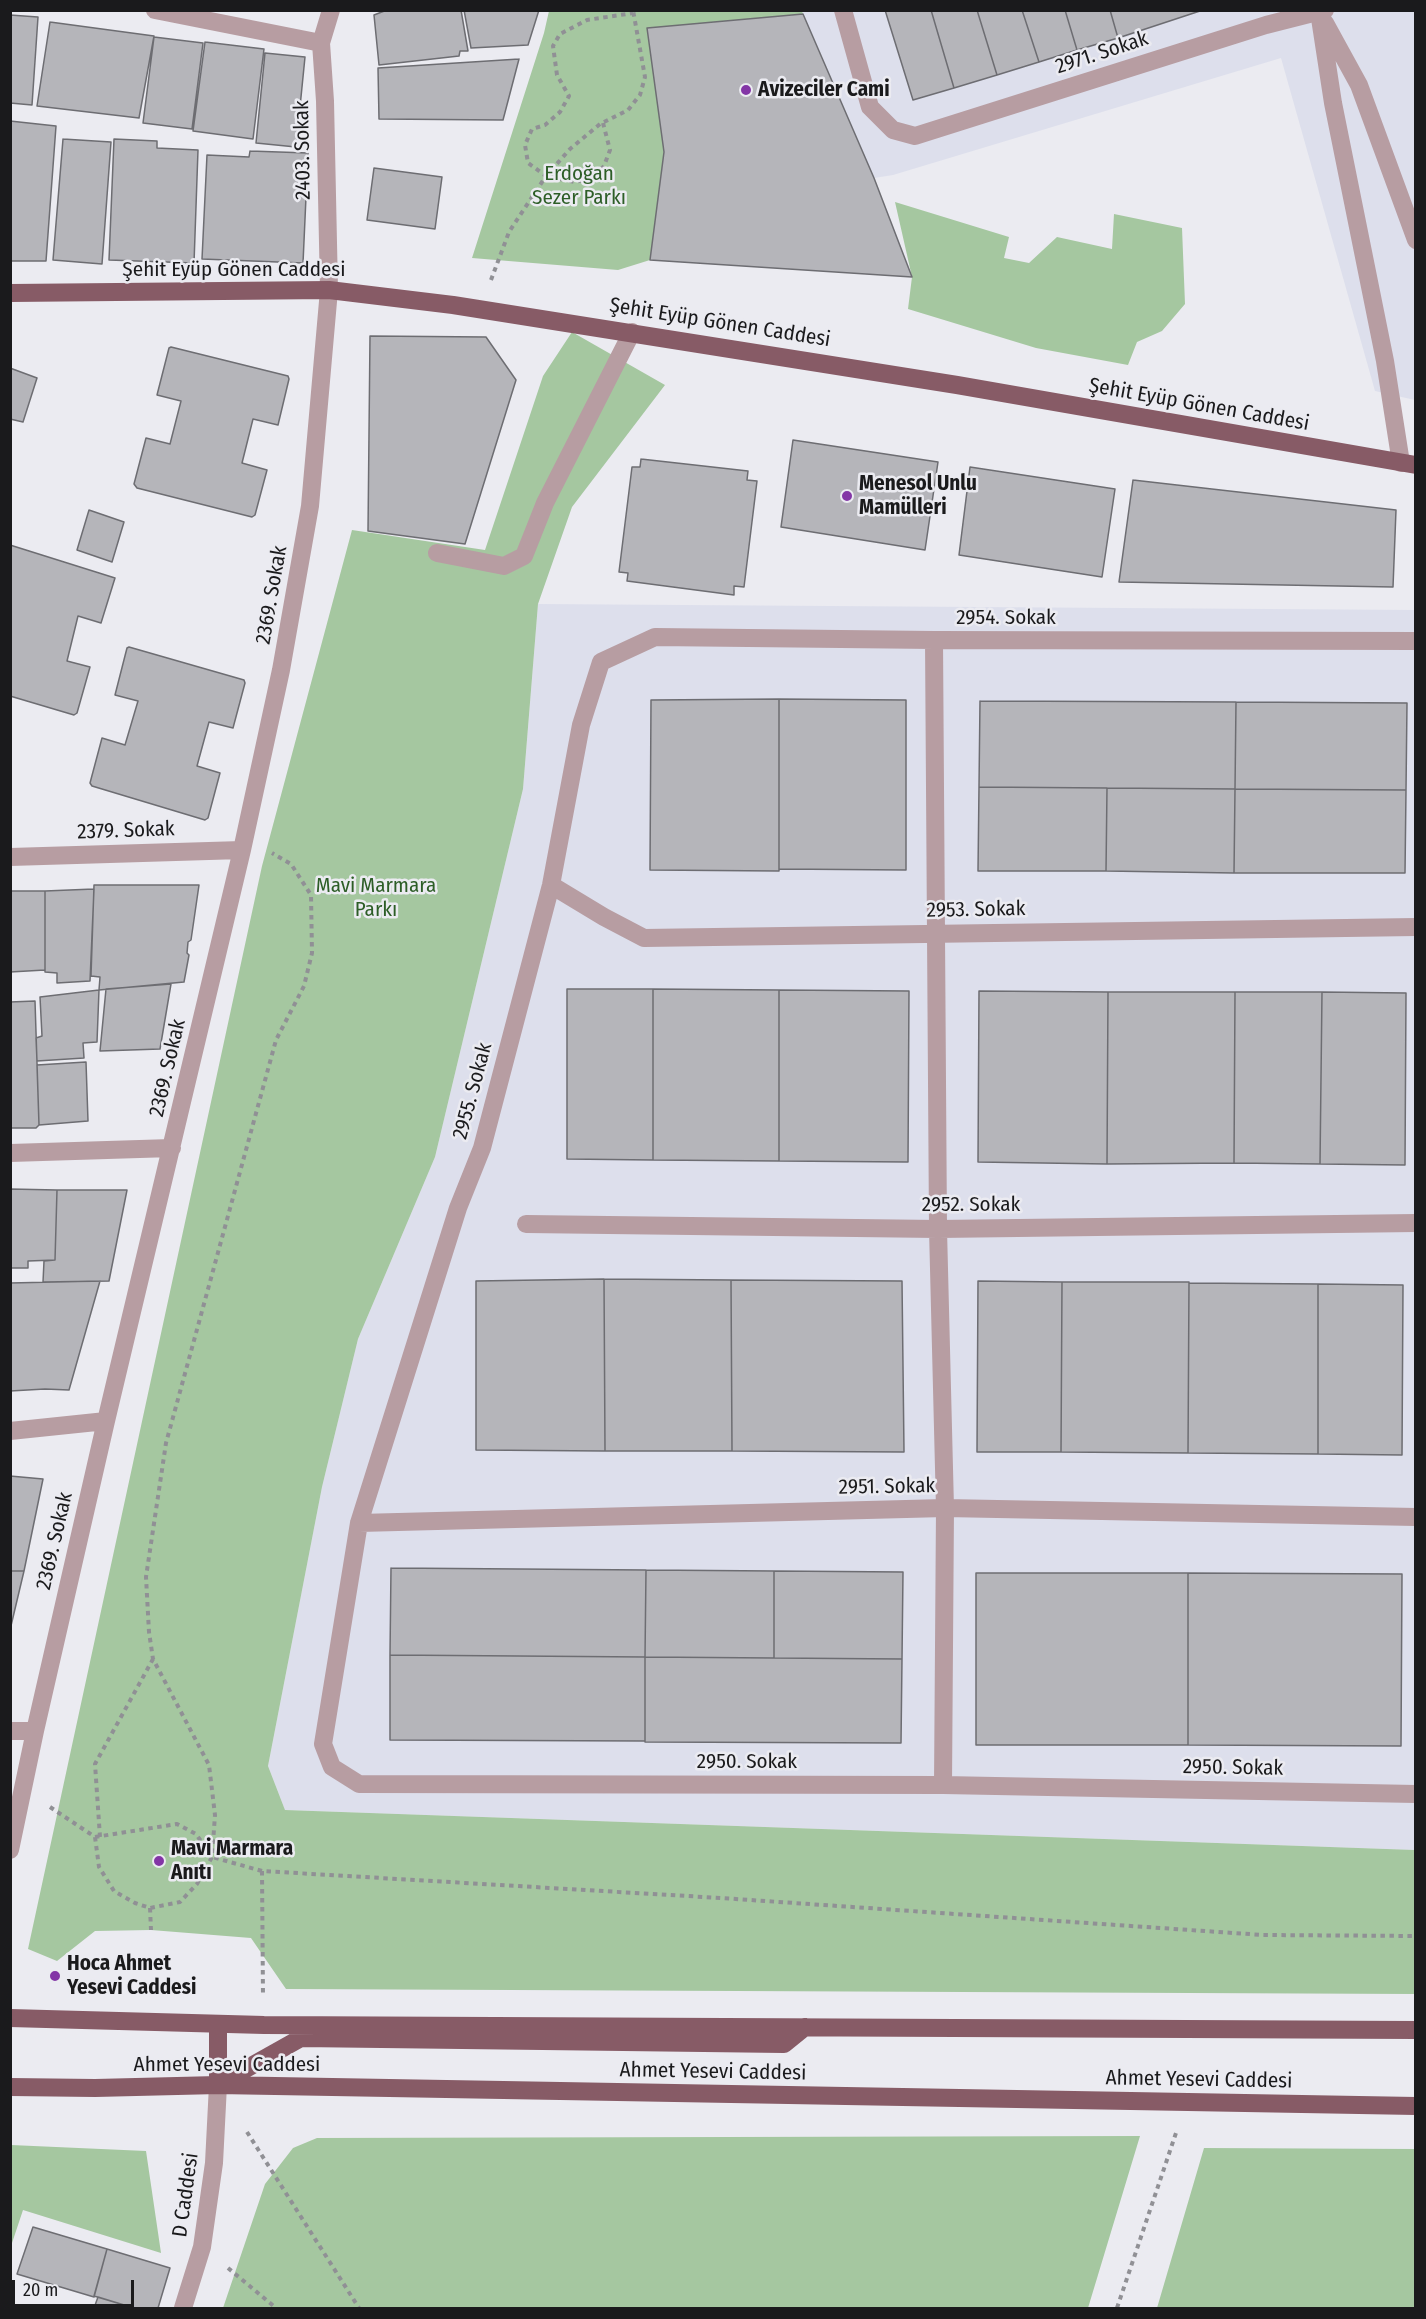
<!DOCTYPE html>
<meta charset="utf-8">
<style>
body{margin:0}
#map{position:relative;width:1426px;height:2319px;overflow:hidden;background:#ebebf1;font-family:"Fira Sans Condensed",sans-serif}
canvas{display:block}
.frame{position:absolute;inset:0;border:12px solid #1a1a1c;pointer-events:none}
.scale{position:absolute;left:12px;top:2280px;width:122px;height:27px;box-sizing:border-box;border:3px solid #1a1a1c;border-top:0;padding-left:8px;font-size:18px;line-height:21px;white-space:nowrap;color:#1a1a1c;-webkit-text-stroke:4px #ebebf1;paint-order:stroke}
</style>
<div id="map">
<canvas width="1426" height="2319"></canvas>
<div class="frame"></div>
<div class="scale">20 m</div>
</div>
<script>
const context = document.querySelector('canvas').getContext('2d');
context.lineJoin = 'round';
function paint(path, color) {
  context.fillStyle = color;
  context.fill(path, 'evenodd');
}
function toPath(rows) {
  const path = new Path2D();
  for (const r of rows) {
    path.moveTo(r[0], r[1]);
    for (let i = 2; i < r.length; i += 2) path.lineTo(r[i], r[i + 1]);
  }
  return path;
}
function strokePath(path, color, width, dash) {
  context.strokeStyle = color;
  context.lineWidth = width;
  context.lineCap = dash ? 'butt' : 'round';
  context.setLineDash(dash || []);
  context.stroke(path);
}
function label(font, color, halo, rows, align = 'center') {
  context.font = font + ' "Fira Sans Condensed",sans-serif';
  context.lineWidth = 5;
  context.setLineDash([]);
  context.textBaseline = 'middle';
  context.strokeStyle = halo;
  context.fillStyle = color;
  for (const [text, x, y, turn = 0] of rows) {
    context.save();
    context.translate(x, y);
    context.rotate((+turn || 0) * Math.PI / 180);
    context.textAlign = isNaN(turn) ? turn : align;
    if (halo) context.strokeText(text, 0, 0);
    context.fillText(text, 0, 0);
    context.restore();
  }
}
paint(toPath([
 [802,11,1415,11,1415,400,1375,391,1281,58,893,175,874,178],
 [538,604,1415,610,1415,1850,285,1810,268,1766,322,1487,358,1339,435,1157,523,789]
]), '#dddfec');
paint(toPath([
 [549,11,802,11,803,14,648,28,664,152,650,260,618,270,472,258,544,33],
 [895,202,1009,237,1004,258,1029,263,1057,237,1112,249,1114,214,1182,228,1185,304,1162,331,1137,342,1128,365,1036,348,908,309,912,277],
 [572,332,665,385,572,507,538,604,523,789,435,1157,358,1339,322,1487,268,1766,285,1810,1415,1850,1415,1994,286,1989,251,1938,151,1930,95,1931,57,1961,28,1949,262,866,352,530,485,550,543,376],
 [1140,2136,1088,2308,223,2308,265,2184,293,2148,317,2138],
 [11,2145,146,2151,161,2253,23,2210,11,2246],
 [1204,2148,1415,2149,1415,2308,1157,2308]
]), '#a5c7a0');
const building = toPath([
 [387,10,461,10,468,51,460,51,459,56,379,65,374,15,387,10],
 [464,10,539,10,528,45,471,48,464,10],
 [885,10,931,10,954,88,913,100,885,10],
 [931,10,977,10,997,75,954,88,931,10],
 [977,10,1022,10,1039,62,997,75,977,10],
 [1022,10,1065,10,1077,50,1039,62,1022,10],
 [1065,10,1110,10,1118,38,1077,50,1065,10],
 [1110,10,1203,10,1118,38,1110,10],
 [803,14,874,178,912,277,650,260,664,152,647,28,803,14],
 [10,15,38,17,32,105,10,103,10,15],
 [50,22,154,36,139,118,37,106,50,22],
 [154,37,203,43,192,129,143,123,154,37],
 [205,42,264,49,253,139,193,131,205,42],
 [265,53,305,57,296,147,256,143,265,53],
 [519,59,503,120,379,119,378,68,519,59],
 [10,121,56,126,46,261,10,261,10,121],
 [63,139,111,142,102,264,53,260,63,139],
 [114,139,157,141,157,148,198,150,194,263,109,260,114,139],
 [250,151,308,153,303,263,202,259,207,155,249,157,250,151],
 [374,168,442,177,435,229,367,220,374,168],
 [370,336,486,337,516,380,465,544,368,531,370,336],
 [171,347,288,376,289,379,278,425,253,419,242,463,267,470,255,515,252,517,137,488,134,484,146,438,170,444,181,401,157,395,169,348,171,347],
 [10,368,37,378,23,422,10,419,10,368],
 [793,440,938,462,925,550,781,527,793,440],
 [641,459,748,471,747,480,757,481,744,587,734,586,734,595,627,581,628,573,619,572,632,467,640,467,641,459],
 [970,467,1115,489,1102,577,959,555,970,467],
 [1133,480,1396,510,1393,587,1119,582,1133,480],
 [89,510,124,522,112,562,77,550,89,510],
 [10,545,115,578,101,623,78,616,67,661,90,667,77,713,74,715,10,696,10,545],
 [129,647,244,680,245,683,233,728,209,722,197,766,220,773,208,818,205,820,92,786,90,783,102,738,125,745,138,701,115,695,127,648,129,647],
 [779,699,906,700,906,870,779,869,779,699],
 [779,699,779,871,650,870,651,700,779,699],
 [980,701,1236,702,1235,789,979,787,980,701],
 [1236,702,1407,703,1406,790,1235,789,1236,702],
 [979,787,1107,788,1106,871,978,871,979,787],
 [1107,788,1235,789,1234,873,1106,871,1107,788],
 [1235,789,1406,790,1405,873,1234,873,1235,789],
 [94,885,199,885,191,940,188,942,187,953,189,955,184,982,99,990,100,977,91,976,94,885],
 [10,888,11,891,45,891,45,970,10,972,10,888],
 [94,889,90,981,57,983,57,973,45,972,45,891,94,889],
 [171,984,160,1049,100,1051,106,989,171,984],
 [567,989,653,989,653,1160,567,1159,567,989],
 [653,989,779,990,779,1161,653,1160,653,989],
 [99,990,97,1042,83,1043,84,1058,37,1061,36,1038,42,1036,40,997,99,990],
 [779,990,909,991,908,1162,779,1161,779,990],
 [979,991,1108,992,1107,1164,978,1162,979,991],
 [1108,992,1235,992,1234,1163,1107,1164,1108,992],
 [1235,992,1322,992,1320,1164,1234,1163,1235,992],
 [1322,992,1406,993,1405,1165,1320,1164,1322,992],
 [35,1001,39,1125,36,1128,10,1128,10,1002,35,1001],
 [86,1062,88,1121,39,1125,37,1065,86,1062],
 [10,1189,57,1190,55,1260,28,1261,28,1268,10,1268,10,1189],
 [57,1190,127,1190,109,1281,43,1282,44,1261,55,1260,57,1190],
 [604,1279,605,1451,476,1450,476,1281,604,1279],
 [604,1279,731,1280,732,1451,605,1451,604,1279],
 [731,1280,902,1281,904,1452,732,1451,731,1280],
 [100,1281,69,1390,45,1389,10,1391,10,1283,100,1281],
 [978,1281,1062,1282,1061,1452,977,1452,978,1281],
 [1062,1282,1189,1282,1188,1453,1061,1452,1062,1282],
 [1189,1283,1318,1284,1318,1454,1188,1453,1189,1283],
 [1318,1284,1403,1285,1402,1455,1318,1454,1318,1284],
 [10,1476,43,1479,24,1571,10,1571,10,1476],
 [391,1568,646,1570,645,1657,390,1655,391,1568],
 [646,1570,774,1571,774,1658,645,1657,646,1570],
 [10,1571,24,1571,10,1630,10,1571],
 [774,1571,903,1572,902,1659,774,1658,774,1571],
 [976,1573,1188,1573,1188,1745,976,1745,976,1573],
 [1188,1573,1402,1574,1401,1746,1188,1745,1188,1573],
 [390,1655,645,1657,645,1741,390,1740,390,1655],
 [645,1657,902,1659,901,1743,645,1742,645,1657],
 [33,2227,107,2249,94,2297,17,2274,33,2227],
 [107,2249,170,2268,158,2308,134,2308,94,2296,107,2249],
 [98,2297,134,2308,94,2308,98,2297]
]);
paint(building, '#b5b5ba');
strokePath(building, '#6d6d72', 1.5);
strokePath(toPath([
 [603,123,610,150,604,166,594,177,575,182,546,176,528,163,525,145,532,129,545,125,560,112,569,96,557,75,553,46,560,34,587,20,633,13],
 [491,280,509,232,546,176,570,149,600,124,628,110,640,95,645,77,633,10],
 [50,1807,95,1837,177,1824,196,1834,212,1857,262,1871,721,1898,1263,1935,1416,1936],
 [95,1837,99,1867,114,1891,135,1903,150,1908,180,1902,197,1884,212,1857,215,1815,209,1765,153,1659,149,1632,146,1577,166,1443,276,1040,304,986,312,953,311,895,291,864,272,853],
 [100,1837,95,1764,153,1659],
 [262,1871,263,1997],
 [150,1908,151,1930],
 [247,2132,359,2308],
 [228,2268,276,2308],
 [1117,2308,1177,2130]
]), '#909095', 4, [4.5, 4.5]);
strokePath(toPath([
 [155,10,321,43],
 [843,10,870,107,893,130,915,136,1266,25,1325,10],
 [1319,12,1333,103,1385,361,1401,463],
 [1325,23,1359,85,1416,240],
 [437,553,504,566,524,556,545,503,632,332],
 [934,640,938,1229,945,1508,943,1785],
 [1416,641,934,640,655,637,601,662,581,725,551,885,482,1148,458,1208,359,1523,323,1744,332,1767,359,1784,943,1785,1416,1794],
 [10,857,242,850],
 [551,885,604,917,644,938,1416,927],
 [10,1153,172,1148],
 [526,1224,938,1229,1416,1223],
 [10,1431,106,1421],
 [359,1523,945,1508,1416,1517],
 [10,1731,35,1731],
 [10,1850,35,1731,106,1421,242,850,281,670,310,506,329,290,325,101,321,43,331,10],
 [183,2308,202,2247,214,2163,218,2085]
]), '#b79da2', 18);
strokePath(toPath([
 [10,293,329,290,453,305,957,385,1416,465],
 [10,2018,264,2025,1416,2030],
 [219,2084,301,2038,784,2044,805,2027],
 [218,2085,218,2024],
 [10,2087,95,2088,218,2085,1416,2106]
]), '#875b66', 18);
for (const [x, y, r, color] of [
 [746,90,6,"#8335a6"],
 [847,496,6,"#8335a6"],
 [159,1861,6,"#8335a6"],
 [55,1976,6,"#8335a6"]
]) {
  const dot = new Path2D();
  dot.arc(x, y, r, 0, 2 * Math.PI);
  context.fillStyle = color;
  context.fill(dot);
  strokePath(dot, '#ebebf1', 2);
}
label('21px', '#1a1a1c', '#ebebf1', [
 ["2971. Sokak",1102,53,-18],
 ["2403. Sokak",303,150,-91],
 ["Şehit Eyüp Gönen Caddesi",234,270],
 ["Şehit Eyüp Gönen Caddesi",720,323,9],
 ["Şehit Eyüp Gönen Caddesi",1199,405,10],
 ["2369. Sokak",272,595,-80],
 ["2954. Sokak",1006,618],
 ["2379. Sokak",126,831,-2],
 ["2953. Sokak",976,910,-1],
 ["2369. Sokak",168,1068,-77],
 ["2955. Sokak",473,1091,-75],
 ["2952. Sokak",971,1205],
 ["2951. Sokak",887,1487,-1],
 ["2369. Sokak",55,1541,-77],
 ["2950. Sokak",747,1762],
 ["2950. Sokak",1233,1768,1],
 ["Ahmet Yesevi Caddesi",227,2065],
 ["Ahmet Yesevi Caddesi",713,2072,1],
 ["Ahmet Yesevi Caddesi",1199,2080,1],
 ["D Caddesi",186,2195,-82]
]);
label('bold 21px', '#1a1a1c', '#ebebf1', [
 ["Avizeciler Cami",758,90],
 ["Menesol Unlu",859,484],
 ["Mamülleri",859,508],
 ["Mavi Marmara",171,1849],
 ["Anıtı",171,1873],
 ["Hoca Ahmet",67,1964],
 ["Yesevi Caddesi",67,1988]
], 'left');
label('21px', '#2d5e27', '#ebebf1', [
 ["Erdoğan",579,174],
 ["Sezer Parkı",579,198],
 ["Mavi Marmara",376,886],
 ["Parkı",376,910]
]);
</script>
